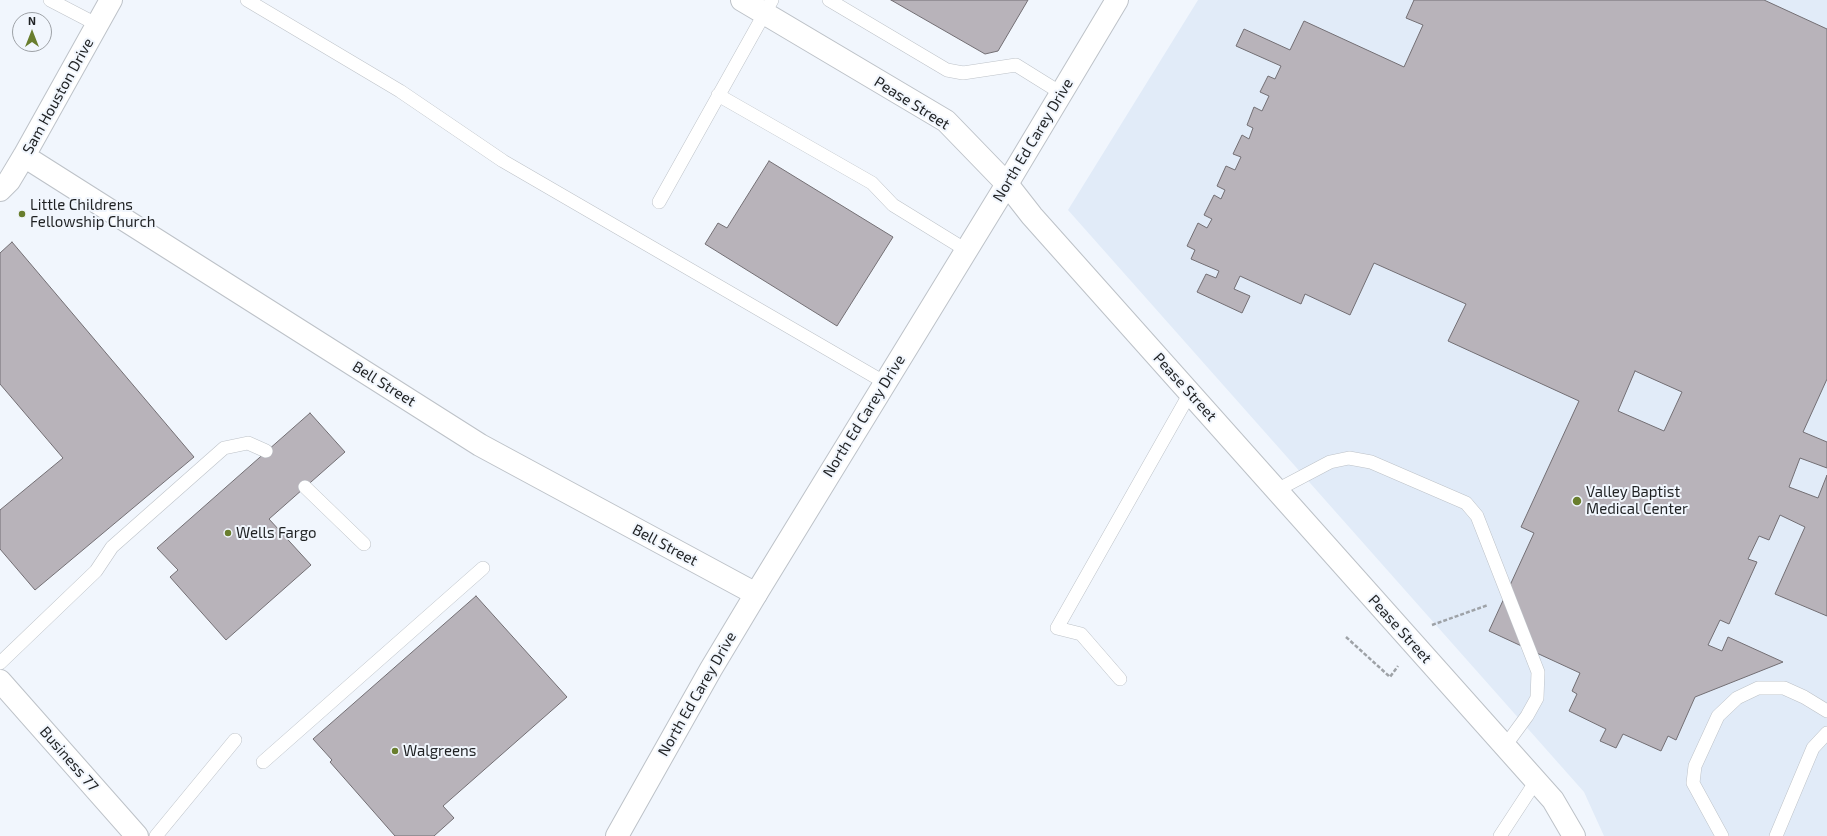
<!DOCTYPE html>
<style>
body{margin:0}
#map{position:relative;width:1827px;height:836px;overflow:hidden;background:#f1f6fd;font-family:"Exo 2",sans-serif}
canvas{display:block}
.north{position:absolute;left:12px;top:12px;width:40px;height:40px;box-sizing:border-box;background:#f1f6fd;border:1px solid #9da1a6;border-radius:50%;rotate:0deg;font-size:11px;font-weight:700;line-height:16px;text-align:center;color:#1f2123}
.north::after{content:'';display:block;margin:auto;width:14px;height:18px;background:#697e2e;clip-path:polygon(50% 0,100% 100%,50% 72%,0 100%)}
</style>
<div id="map">
<canvas width="1827" height="836"></canvas>
<div class="north">N</div>
</div>
<script>
const context = document.querySelector('canvas').getContext('2d');
context.lineJoin = 'round';
function paint(path, color) {
  context.fillStyle = color;
  context.fill(path, 'evenodd');
}
function toPath(rows) {
  const path = new Path2D();
  for (const r of rows) {
    path.moveTo(r[0], r[1]);
    for (let i = 2; i < r.length; i += 2) path.lineTo(r[i], r[i + 1]);
  }
  return path;
}
function strokePath(path, color, width, dash) {
  context.strokeStyle = color;
  context.lineWidth = width;
  context.lineCap = dash ? 'butt' : 'round';
  context.setLineDash(dash || []);
  context.stroke(path);
}
function label(font, color, halo, rows, align = 'center') {
  context.font = font + ' "Exo 2",sans-serif';
  context.lineWidth = 4;
  context.setLineDash([]);
  context.textBaseline = 'middle';
  context.strokeStyle = halo;
  context.fillStyle = color;
  for (const [text, x, y, turn = 0] of rows) {
    context.save();
    context.translate(x, y);
    context.rotate((+turn || 0) * Math.PI / 180);
    context.textAlign = isNaN(turn) ? turn : align;
    if (halo) context.strokeText(text, 0, 0);
    context.fillText(text, 0, 0);
    context.restore();
  }
}
paint(toPath([
 [1198,0,1827,0,1827,836,1604,836,1584,792,1068,210]
]), '#e1ebf8');
const building = toPath([
 [891,0,1028,0,998,51,985,54,891,0],
 [1414,0,1764,0,1827,29,1827,379,1803,432,1827,442,1827,468,1800,458,1789,487,1818,498,1827,475,1827,616,1775,594,1805,527,1780,515,1769,540,1759,536,1748,559,1757,562,1729,624,1720,620,1708,645,1722,651,1728,637,1783,662,1695,697,1676,740,1668,736,1661,751,1623,734,1616,748,1600,741,1606,729,1569,711,1577,694,1572,691,1580,673,1489,631,1534,533,1521,527,1579,401,1448,341,1466,304,1374,263,1350,315,1305,294,1301,304,1240,276,1234,289,1250,296,1242,313,1197,292,1206,274,1216,278,1219,271,1191,259,1195,250,1187,246,1198,223,1207,228,1212,219,1204,215,1214,195,1221,199,1225,190,1217,186,1226,166,1235,170,1241,157,1233,154,1242,135,1249,139,1253,128,1247,125,1254,107,1262,111,1269,96,1260,92,1268,76,1275,79,1281,66,1236,46,1244,29,1290,50,1304,21,1404,67,1423,25,1406,18,1414,0],
 [1635,371,1682,392,1664,431,1618,411,1635,371],
 [769,161,893,237,837,326,705,244,718,223,727,228,769,161],
 [12,242,194,457,35,590,0,549,0,510,63,458,0,384,0,253,12,242],
 [310,413,345,452,269,519,311,565,226,640,170,577,178,570,157,548,310,413],
 [476,596,567,697,443,806,454,818,434,836,395,836,330,762,332,760,313,739,476,596]
]);
paint(building, '#b8b3ba');
strokePath(building, '#736f74', 1);
const lane = toPath([
 [50,0,98,25],
 [247,0,400,91,503,161,884,382],
 [829,0,947,70,963,73,1016,65,1061,93],
 [718,95,872,183,893,205,966,250],
 [659,202,772,0],
 [305,487,364,544],
 [1277,490,1330,462,1349,458,1371,462,1466,503,1477,516,1538,672,1537,698,1527,716,1505,746],
 [0,663,96,571,112,547,224,448,248,443,266,451],
 [1120,679,1081,634,1057,628,1190,393],
 [263,762,483,568],
 [156,836,235,740],
 [1500,836,1536,781],
 [1722,836,1693,783,1695,766,1718,716,1737,698,1758,688,1784,688,1804,697,1827,711],
 [1776,836,1813,748,1827,733]
]);
const street = toPath([
 [742,0,946,121,1007,184],
 [24,156,480,445,756,594],
 [0,190,9,181,24,156,111,0]
]);
const secondary = toPath([
 [1007,184,1032,216,1553,800,1574,836]
]);
const primary = toPath([
 [0,681,137,836],
 [617,836,711,669,756,594,1007,184,1117,0]
]);
strokePath(lane, '#bdc2c8', 14);
strokePath(street, '#bdc2c8', 24);
strokePath(secondary, '#bdc2c8', 24);
strokePath(primary, '#bdc2c8', 24);
strokePath(toPath([
 [1432,625,1488,605],
 [1346,637,1390,677,1398,666]
]), '#9ea2a7', 2.5, [4, 2]);
strokePath(lane, '#fff', 13);
strokePath(street, '#fff', 22);
strokePath(secondary, '#fff', 22);
strokePath(primary, '#fff', 22);
for (const [x, y, r, color] of [
 [22,214,4,"#697e2e"],
 [1577,501,5,"#697e2e"],
 [228,533,4,"#697e2e"],
 [395,751,4,"#697e2e"]
]) {
  const dot = new Path2D();
  dot.arc(x, y, r, 0, 2 * Math.PI);
  context.fillStyle = color;
  context.fill(dot);
  strokePath(dot, '#f1f6fd', 1.5);
}
label('15px', '#1f2123', '#f1f6fd', [
 ["Sam Houston Drive",58,96,-61],
 ["Pease Street",912,103,32],
 ["North Ed Carey Drive",1033,140,-59],
 ["Bell Street",384,384,32],
 ["Pease Street",1185,387,48],
 ["North Ed Carey Drive",864,416,-58],
 ["Bell Street",665,545,28],
 ["Pease Street",1400,629,48],
 ["North Ed Carey Drive",697,694,-60],
 ["Business 77",69,759,49]
]);
label('15px', '#1f2123', '#f1f6fd', [
 ["Little Childrens",30,205],
 ["Fellowship Church",30,222],
 ["Valley Baptist",1586,492],
 ["Medical Center",1586,509],
 ["Wells Fargo",236,533],
 ["Walgreens",403,751]
], 'left');
</script>
